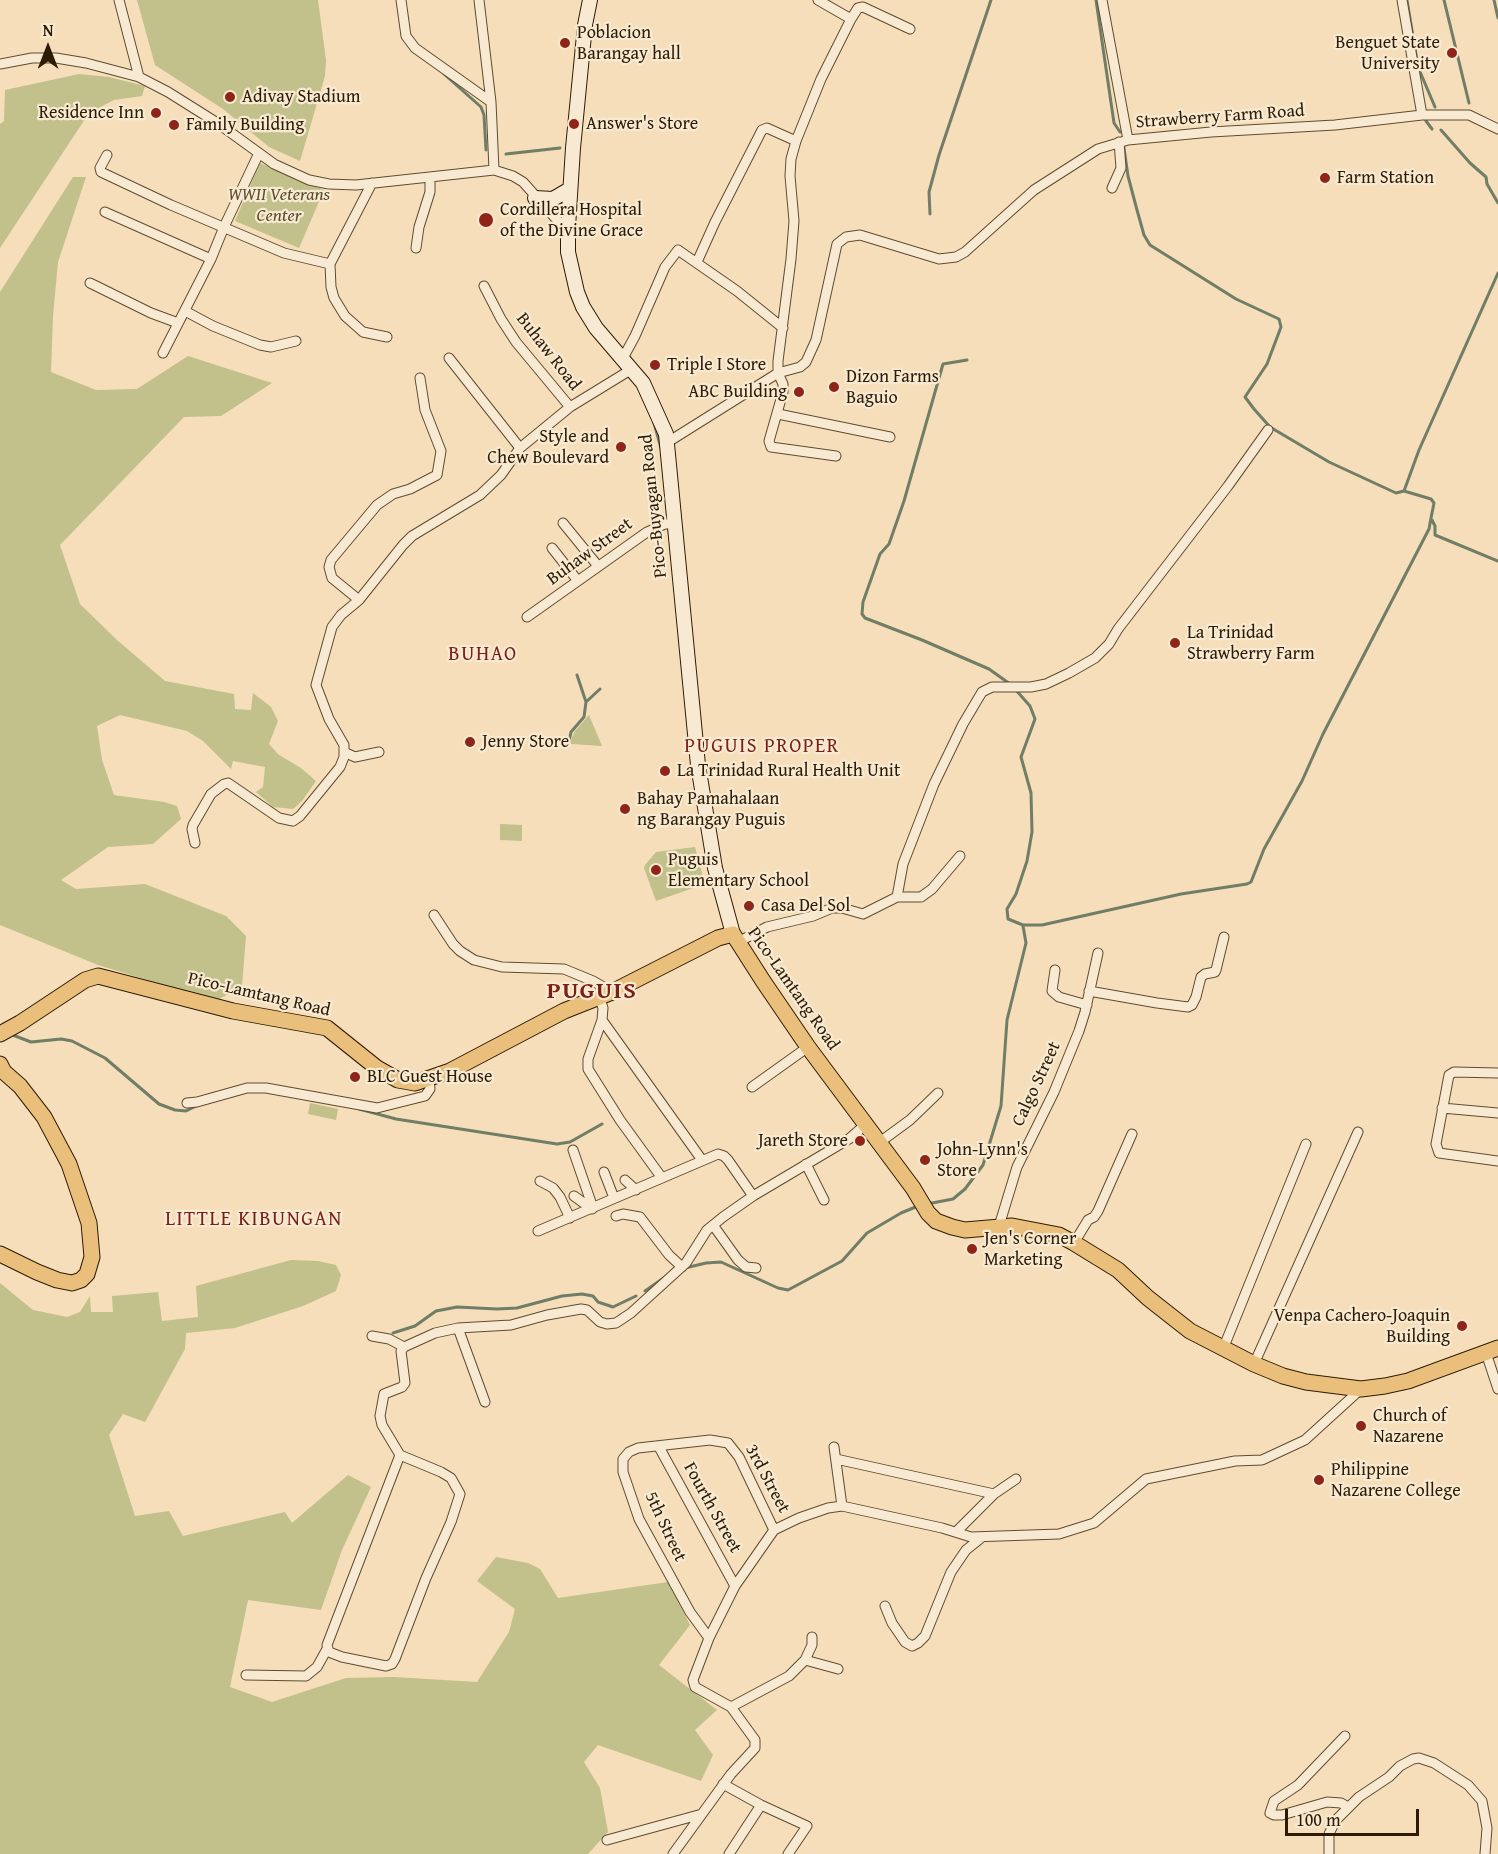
<!DOCTYPE html>
<style>
body{margin:0}
#map{position:relative;width:1498px;height:1854px;overflow:hidden;background:#f5deb9;font-family:"Gentium Book Plus",serif}
canvas{display:block}
.north{position:absolute;left:18px;top:18px;width:60px;height:60px;-webkit-text-stroke:4px #f8ead2;paint-order:stroke;rotate:0deg;font-size:16px;font-weight:700;line-height:24px;text-align:center;color:#2d1c03}
.north::after{content:'';display:block;margin:auto;width:21px;height:27px;background:#2d1c03;clip-path:polygon(50% 0,100% 100%,50% 72%,0 100%)}
.scale{position:absolute;left:1285px;top:1809px;width:134px;height:27px;box-sizing:border-box;border:3px solid #2d1c03;border-top:0;padding-left:8px;font-size:18px;line-height:21px;white-space:nowrap;color:#2d1c03;-webkit-text-stroke:4px #f8ead2;paint-order:stroke}
</style>
<div id="map">
<canvas width="1498" height="1854"></canvas>
<div class="north">N</div>
<div class="scale">100 m</div>
</div>
<script>
const context = document.querySelector('canvas').getContext('2d');
context.lineJoin = 'round';
function paint(path, color) {
  context.fillStyle = color;
  context.fill(path, 'evenodd');
}
function toPath(rows) {
  const path = new Path2D();
  for (const r of rows) {
    path.moveTo(r[0], r[1]);
    for (let i = 2; i < r.length; i += 2) path.lineTo(r[i], r[i + 1]);
  }
  return path;
}
function strokePath(path, color, width, dash) {
  context.strokeStyle = color;
  context.lineWidth = width;
  context.lineCap = dash ? 'butt' : 'round';
  context.setLineDash(dash || []);
  context.stroke(path);
}
function label(font, color, halo, rows, align = 'center') {
  context.font = font + ' "Gentium Book Plus",serif';
  context.lineWidth = 4.5;
  context.setLineDash([]);
  context.textBaseline = 'middle';
  context.strokeStyle = halo;
  context.fillStyle = color;
  for (const [text, x, y, turn = 0] of rows) {
    context.save();
    context.translate(x, y);
    context.rotate((+turn || 0) * Math.PI / 180);
    context.textAlign = isNaN(turn) ? turn : align;
    if (halo) context.strokeText(text, 0, 0);
    context.fillText(text, 0, 0);
    context.restore();
  }
}
paint(toPath([
 [137,0,318,0,326,60,325,76,300,161,269,147,223,109,155,65],
 [79,74,109,77,145,86,142,96,114,100,89,113,0,248,0,124,4,121,5,90],
 [260,163,324,190,299,248,235,221],
 [73,177,86,177,58,262,53,316,51,372,96,390,137,389,188,356,272,383,221,416,184,417,60,545,80,604,117,640,165,681,234,694,235,709,251,710,253,693,271,707,278,721,269,744,279,755,301,768,316,781,302,801,293,809,273,807,256,792,263,787,265,767,233,761,231,769,203,741,187,731,120,715,97,726,102,760,114,795,164,802,177,806,181,819,153,844,108,847,61,880,76,889,145,884,226,916,246,936,242,986,216,1001,98,965,0,925,0,292],
 [589,715,602,746,571,744,571,740,575,731],
 [500,824,522,825,522,841,500,840],
 [695,847,705,884,656,901,644,868,645,865,656,852],
 [310,1103,338,1109,336,1120,308,1114],
 [291,1260,318,1261,336,1265,341,1275,336,1291,303,1306,235,1328,186,1333,185,1349,145,1422,123,1414,109,1435,135,1516,169,1511,183,1536,285,1512,292,1523,348,1475,371,1487,342,1550,321,1610,248,1600,230,1687,272,1702,346,1678,394,1677,477,1682,509,1632,515,1609,477,1581,496,1557,528,1563,540,1569,558,1598,668,1582,690,1625,659,1665,717,1710,695,1730,713,1755,701,1781,598,1745,584,1762,600,1788,608,1832,588,1854,0,1854,0,1283,33,1310,67,1317,80,1312,90,1296,91,1312,113,1312,112,1296,158,1292,162,1321,198,1317,196,1286]
]), '#c2c08b');
strokePath(toPath([
 [1096,0,1114,123,1120,132],
 [1407,0,1418,67,1435,107],
 [1444,0,1469,103],
 [1494,0,1498,18],
 [444,74,481,107,484,115,486,150],
 [1426,121,1432,129],
 [1441,130,1470,163,1486,177,1487,184,1498,203],
 [506,154,560,148],
 [930,214,929,192,939,155,991,0],
 [967,360,943,364,904,501,889,544,880,554,863,602,862,614,865,618,922,640,989,669,1010,684],
 [654,423,661,448],
 [1404,491,1419,450,1498,273],
 [1432,520,1435,526,1435,535,1498,561],
 [577,675,586,702],
 [1015,689,1030,706,1035,719,1021,757,1031,793,1032,832,1027,861,1016,894,1007,909,1008,919,1023,925,1042,925,1181,894,1247,884,1251,882,1264,849,1302,781,1323,734,1429,529,1431,518,1434,503,1431,499,1404,491,1396,493,1329,462,1270,427,1254,409,1245,397,1267,364,1281,327,1279,319,1236,299,1150,245,1144,235,1137,210,1128,176,1124,148],
 [569,742,571,732,584,717,586,702,600,689],
 [10,1034,31,1042,61,1039,72,1041,105,1058,159,1104,175,1110,186,1111,198,1105],
 [359,1109,396,1119,557,1144,570,1142,602,1124],
 [927,1204,953,1199,965,1189,983,1165,1001,1106,1007,1020,1026,943,1023,926],
 [685,1268,706,1263,721,1262,778,1288,788,1290,842,1261,867,1233,901,1213,918,1206],
 [645,1291,665,1277],
 [393,1333,415,1326,436,1311,457,1307,497,1309,517,1308,562,1296,582,1294,593,1296,598,1302,613,1307,636,1296]
]), '#707d67', 3);
const street = toPath([
 [119,0,139,77],
 [401,0,406,36,415,48,491,102],
 [479,0,491,102,494,170],
 [818,0,851,19,821,79,796,141,791,159,790,176,794,221,791,259,778,361,778,373,783,384,783,392,769,441,771,447,836,456],
 [1102,0,1128,140],
 [1402,0,1422,115],
 [851,19,858,8,863,7,910,29],
 [0,64,32,58,56,58,86,63,139,77,168,92,219,124,274,164,309,180,329,184,356,185,494,170,513,176,523,182,558,221,568,227],
 [107,155,100,168,101,172,171,205,284,253,330,264,331,287,334,298,345,316,363,332,387,337],
 [1112,188,1121,168,1119,142],
 [105,212,211,259],
 [416,248,419,227,430,192,430,177],
 [697,262,715,222,762,130,767,128,796,141],
 [330,264,372,183],
 [90,283,151,313,178,323],
 [484,286,501,319,516,342,570,407],
 [185,311,213,326,260,345,271,347,296,341],
 [163,353,211,259,224,227,259,153],
 [449,358,520,448],
 [623,358,635,336,665,267,678,250,737,291,783,328],
 [778,414,890,437],
 [668,442,778,373,800,367,806,362,816,340,837,244,846,237,860,235,939,259,956,257,965,252,1034,190,1098,149,1128,140,1211,132,1335,125,1422,115,1469,115,1498,129],
 [563,523,598,566],
 [552,548,578,581],
 [359,600,403,545,412,536,480,495,501,475,520,448,570,407,632,369],
 [527,617,647,532,665,524,675,524],
 [344,752,355,757,379,752],
 [195,843,192,829,193,825,211,794,224,784,228,783,279,818,293,821,300,816,340,767,344,757,344,745,329,719,316,685,332,627,341,615,359,600,332,578,329,567,331,560,377,505,393,494,410,489,437,475,441,451,425,410,420,378],
 [897,897,903,864,934,784,963,724,982,692,992,687,1031,687,1046,684,1069,673,1095,658,1109,644,1118,629,1228,486,1268,430],
 [434,915,453,944,460,951,474,960,502,967,564,969,593,981,612,992],
 [738,942,767,927,813,916,832,908,842,908,863,914,897,897,921,897,932,889,960,856],
 [1055,970,1052,991,1059,997,1087,1005],
 [1089,991,1157,1003,1188,1007,1192,1005,1196,997,1201,977,1205,974,1215,972,1216,970,1224,937],
 [599,996,603,1008,602,1020,588,1059,588,1069,620,1120,662,1178],
 [602,1020,702,1160],
 [1498,1073,1454,1072,1449,1075,1436,1144,1439,1153,1498,1161],
 [752,1087,808,1047],
 [187,1103,197,1102,247,1088,266,1088,377,1108,425,1096,430,1089,429,1078],
 [1442,1108,1498,1113],
 [880,1142,910,1120,938,1093],
 [573,1150,593,1208],
 [806,1164,824,1200],
 [604,1172,614,1198],
 [625,1180,636,1190],
 [540,1181,553,1188,560,1197,570,1218],
 [574,1196,592,1209],
 [616,1216,623,1214,640,1217,669,1255,682,1267],
 [713,1225,738,1260,746,1267,756,1268],
 [999,1226,1017,1167,1054,1092,1079,1031,1085,1012,1098,953],
 [538,1231,718,1154,724,1156,728,1160,753,1196],
 [1074,1243,1088,1220,1094,1217,1098,1211,1132,1134],
 [458,1328,485,1402],
 [372,1336,389,1339,404,1347],
 [1223,1349,1306,1144],
 [1486,1353,1498,1389],
 [1254,1364,1358,1132],
 [659,1447,735,1586],
 [834,1447,842,1506],
 [400,1455,327,1645,329,1652,342,1657,386,1666,392,1664,395,1659,426,1578,451,1522,460,1494,451,1478,441,1472,400,1455,382,1425,380,1416,384,1394,402,1387,405,1383,401,1351,404,1347,435,1333,458,1328,511,1325,547,1315,581,1309,587,1310,600,1322,607,1324,616,1323,631,1313,686,1263,707,1230,723,1217,753,1196,849,1139,865,1125],
 [836,1459,994,1494],
 [956,1532,994,1494,1016,1479],
 [885,1606,892,1623,905,1642,912,1646,918,1643,925,1636,951,1572,966,1550,981,1538],
 [709,1638,690,1612,639,1519,623,1472,623,1459,629,1452,638,1448,710,1440,728,1443,739,1457,774,1530],
 [805,1660,838,1669],
 [246,1675,306,1676,317,1667,327,1649],
 [731,1707,789,1676,805,1660,812,1645,812,1637],
 [1345,1736,1298,1785,1274,1801,1270,1813,1274,1815,1282,1815,1327,1802,1341,1803,1348,1807],
 [723,1784,761,1805,807,1826,788,1854],
 [607,1840,702,1814],
 [673,1854,731,1774,755,1748,755,1740,731,1707,695,1687,693,1680,709,1638,735,1586,774,1530,799,1518,828,1508,842,1506,942,1528,971,1537,1059,1534,1094,1523,1146,1479,1235,1461,1262,1460,1305,1440,1361,1389],
 [729,1854,761,1805],
 [1329,1854,1329,1834,1335,1821,1359,1797,1389,1777,1400,1766,1413,1759,1419,1758,1434,1763,1468,1785,1482,1801,1487,1828,1485,1854]
]);
const secondary = toPath([
 [590,0,585,25,573,148,568,227,568,252,577,292,583,307,596,328,643,383,666,434,698,765,715,868,733,934],
 [535,198,553,199,570,189]
]);
const primary = toPath([
 [0,1034,20,1023,85,980,98,976,233,1011,327,1028,377,1068,398,1080,415,1083,450,1071,564,1011,612,992,718,938,733,934,763,981,808,1047,913,1188,928,1213,936,1221,952,1227,965,1230,1012,1226,1059,1235,1074,1243,1118,1270,1148,1298,1190,1331,1254,1364,1283,1376,1306,1382,1361,1389,1385,1386,1408,1381,1498,1348],
 [0,1064,4,1072,20,1086,44,1117,69,1164,89,1223,92,1257,87,1274,81,1280,72,1283,57,1280,37,1272,0,1254]
]);
strokePath(street, '#5f4c30', 11);
strokePath(secondary, '#2d1c03', 16);
strokePath(primary, '#2d1c03', 17);
strokePath(street, '#f8ead2', 9);
strokePath(secondary, '#f8ead2', 14);
strokePath(primary, '#eabf7c', 15);
for (const [x, y, r, color] of [
 [565,43,6,"#8f2418"],
 [1452,53,6,"#8f2418"],
 [230,97,6,"#8f2418"],
 [156,113,6,"#8f2418"],
 [574,124,6,"#8f2418"],
 [174,125,6,"#8f2418"],
 [1325,178,6,"#8f2418"],
 [486,220,8,"#8f2418"],
 [655,365,6,"#8f2418"],
 [834,387,6,"#8f2418"],
 [799,392,6,"#8f2418"],
 [621,447,6,"#8f2418"],
 [1175,643,6,"#8f2418"],
 [470,742,6,"#8f2418"],
 [665,771,6,"#8f2418"],
 [625,809,6,"#8f2418"],
 [656,870,6,"#8f2418"],
 [749,906,6,"#8f2418"],
 [355,1077,6,"#8f2418"],
 [860,1141,6,"#8f2418"],
 [925,1160,6,"#8f2418"],
 [972,1249,6,"#8f2418"],
 [1462,1326,6,"#8f2418"],
 [1361,1426,6,"#8f2418"],
 [1319,1480,6,"#8f2418"]
]) {
  const dot = new Path2D();
  dot.arc(x, y, r, 0, 2 * Math.PI);
  context.fillStyle = color;
  context.fill(dot);
  strokePath(dot, '#f8ead2', 2);
}
label('18px', '#2d1c03', '#f8ead2', [
 ["Poblacion",577,33],
 ["Barangay hall",577,54],
 ["Benguet State",1440,43,"right"],
 ["University",1440,64,"right"],
 ["Adivay Stadium",242,97],
 ["Residence Inn",144,113,"right"],
 ["Answer's Store",586,124],
 ["Family Building",186,125],
 ["Farm Station",1337,178],
 ["Cordillera Hospital",500,210],
 ["of the Divine Grace",500,231],
 ["Triple I Store",667,365],
 ["Dizon Farms",846,377],
 ["Baguio",846,398],
 ["ABC Building",787,392,"right"],
 ["Style and",609,437,"right"],
 ["Chew Boulevard",609,458,"right"],
 ["La Trinidad",1187,633],
 ["Strawberry Farm",1187,654],
 ["Jenny Store",482,742],
 ["La Trinidad Rural Health Unit",677,771],
 ["Bahay Pamahalaan",637,799],
 ["ng Barangay Puguis",637,820],
 ["Puguis",668,860],
 ["Elementary School",668,881],
 ["Casa Del Sol",761,906],
 ["BLC Guest House",367,1077],
 ["Jareth Store",848,1141,"right"],
 ["John-Lynn's",937,1150],
 ["Store",937,1171],
 ["Jen's Corner",984,1239],
 ["Marketing",984,1260],
 ["Venpa Cachero-Joaquin",1450,1316,"right"],
 ["Building",1450,1337,"right"],
 ["Church of",1373,1416],
 ["Nazarene",1373,1437],
 ["Philippine",1331,1470],
 ["Nazarene College",1331,1491]
], 'left');
label('18px', '#2d1c03', '#f8ead2', [
 ["Strawberry Farm Road",1220,117,-4],
 ["Buhaw Road",548,352,52],
 ["Pico-Buyagan Road",654,506,-96],
 ["Buhaw Street",590,552,-36],
 ["Pico-Lamtang Road",793,989,55],
 ["Pico-Lamtang Road",259,995,13],
 ["Calgo Street",1037,1084,-65],
 ["3rd Street",767,1479,62],
 ["Fourth Street",712,1508,61],
 ["5th Street",665,1527,65]
]);
label('italic 18px', '#5a4d2c', '#f8ead2', [
 ["WWII Veterans",279,195],
 ["Center",279,216]
]);
context.letterSpacing = '1.5px';
label('20px', '#7a1f14', '#f8ead2', [
 ["BUHAO",483,655],
 ["PUGUIS PROPER",762,747],
 ["LITTLE KIBUNGAN",254,1220]
]);
context.letterSpacing = '0px';
context.letterSpacing = '1.5px';
label('bold 24px', '#7a1f14', '#f8ead2', [
 ["PUGUIS",592,992]
]);
context.letterSpacing = '0px';
</script>
